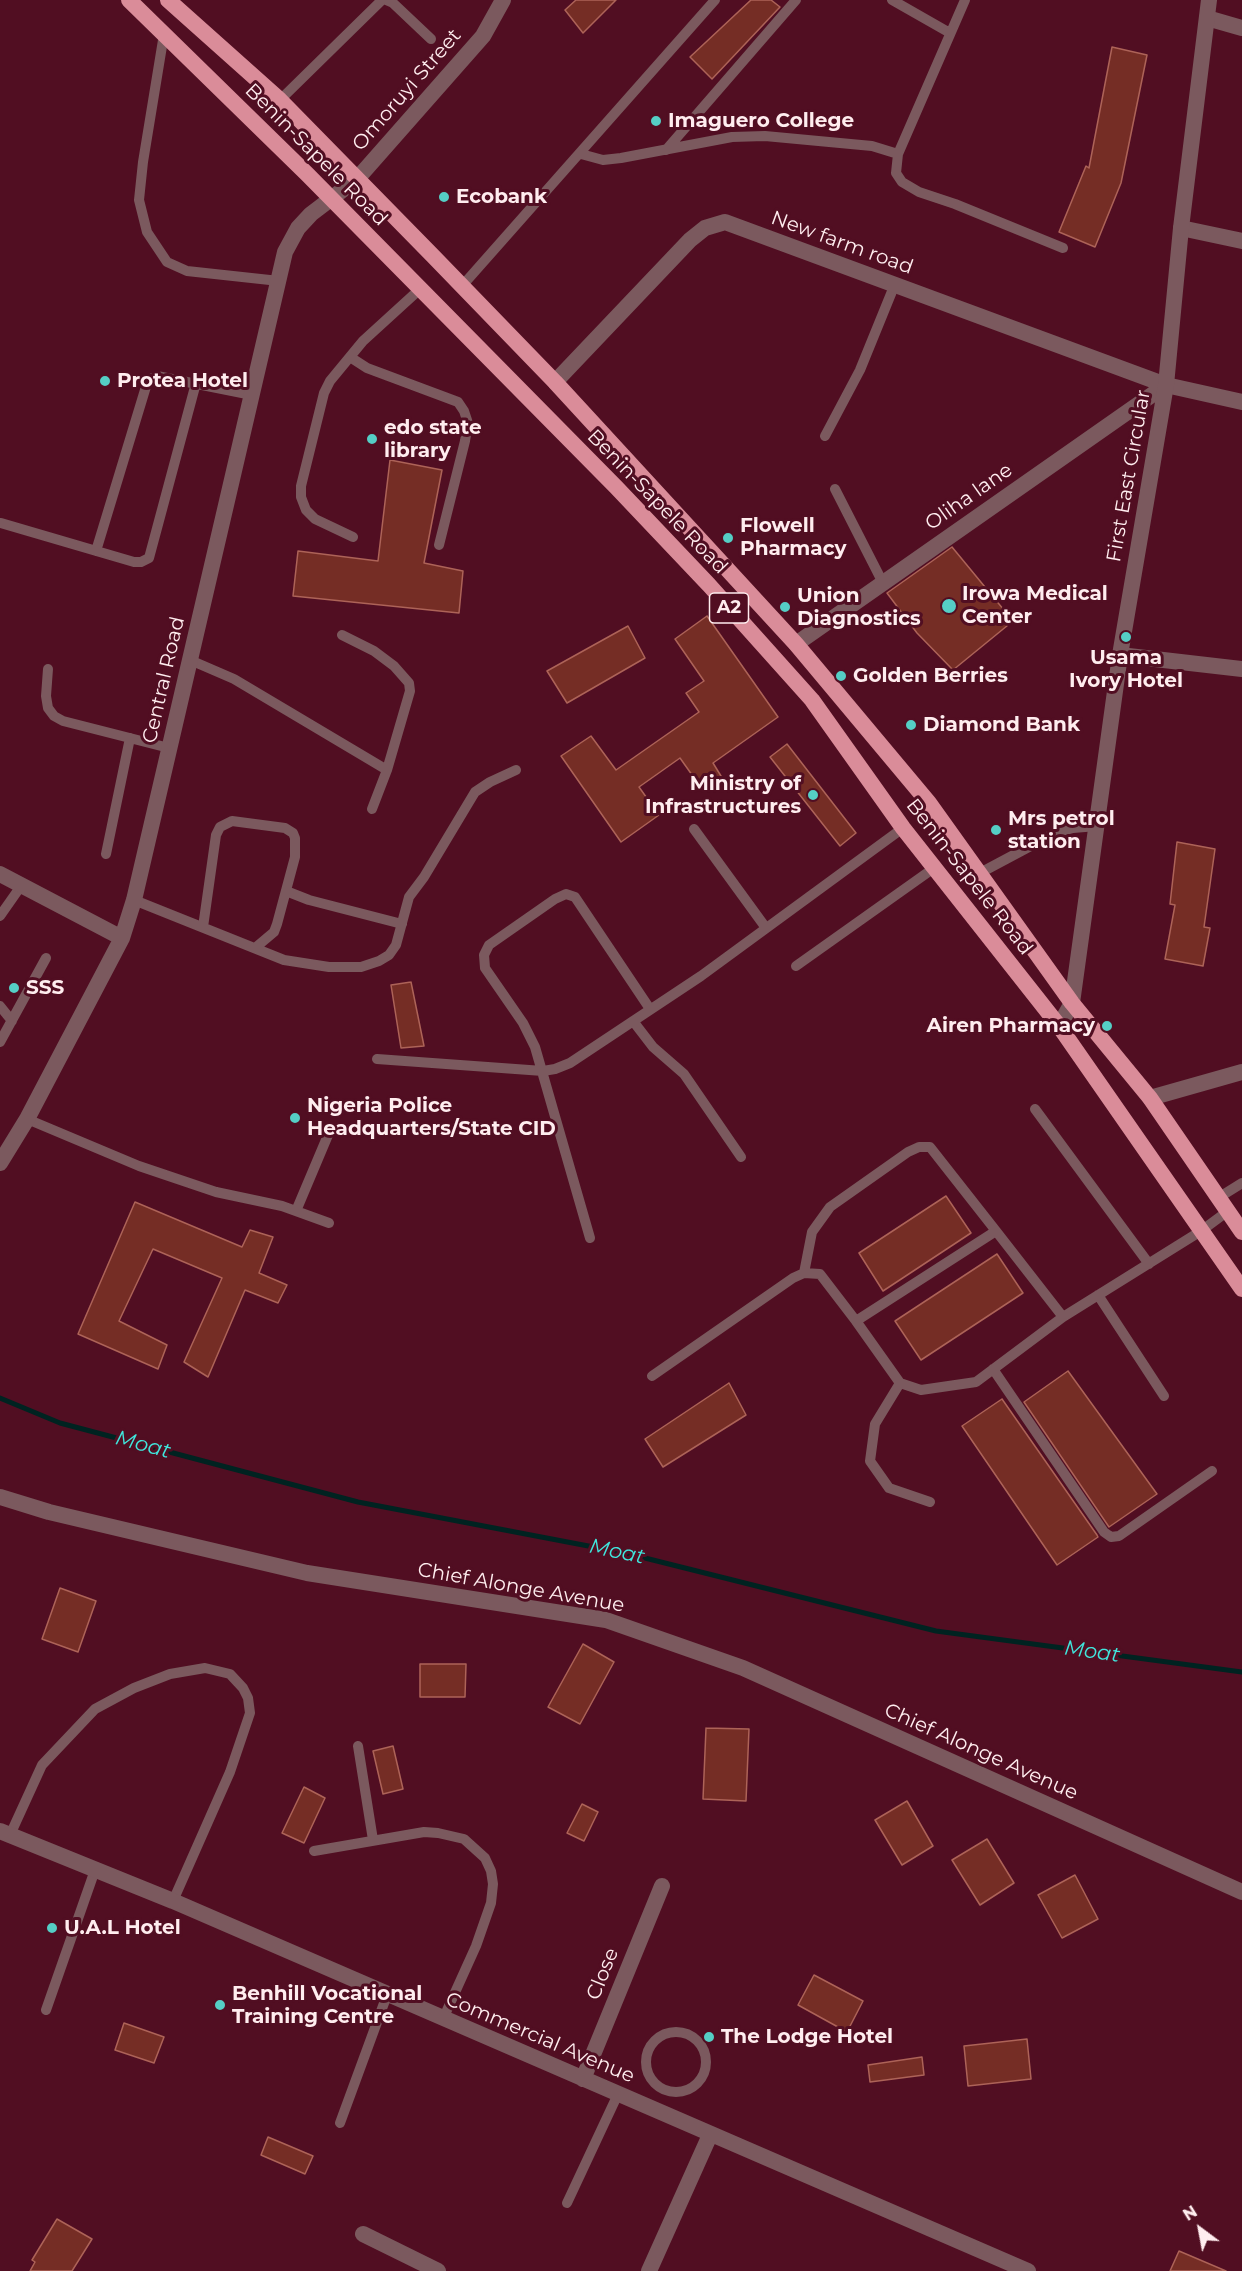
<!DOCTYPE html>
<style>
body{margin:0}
#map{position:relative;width:1242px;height:2271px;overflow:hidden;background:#510e22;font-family:Montserrat,sans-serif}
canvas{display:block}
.north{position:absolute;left:1170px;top:2199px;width:60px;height:60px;-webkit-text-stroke:4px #510e22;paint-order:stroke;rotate:328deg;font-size:16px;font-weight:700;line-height:24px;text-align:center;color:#ffedef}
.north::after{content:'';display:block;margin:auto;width:21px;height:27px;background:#ffedef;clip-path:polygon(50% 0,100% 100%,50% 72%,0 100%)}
</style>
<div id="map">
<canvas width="1242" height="2271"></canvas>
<div class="north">N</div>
</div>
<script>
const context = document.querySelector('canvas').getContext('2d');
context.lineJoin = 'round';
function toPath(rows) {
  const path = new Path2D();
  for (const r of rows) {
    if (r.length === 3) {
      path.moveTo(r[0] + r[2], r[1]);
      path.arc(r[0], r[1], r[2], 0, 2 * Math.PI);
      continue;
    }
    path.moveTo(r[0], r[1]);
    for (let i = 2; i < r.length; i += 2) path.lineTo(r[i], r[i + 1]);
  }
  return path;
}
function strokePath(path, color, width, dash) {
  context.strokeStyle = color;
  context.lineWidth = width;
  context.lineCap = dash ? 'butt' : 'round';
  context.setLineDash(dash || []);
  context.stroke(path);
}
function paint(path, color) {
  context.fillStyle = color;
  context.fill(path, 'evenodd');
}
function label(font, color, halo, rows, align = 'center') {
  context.font = font + ' Montserrat,sans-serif';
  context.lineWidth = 6;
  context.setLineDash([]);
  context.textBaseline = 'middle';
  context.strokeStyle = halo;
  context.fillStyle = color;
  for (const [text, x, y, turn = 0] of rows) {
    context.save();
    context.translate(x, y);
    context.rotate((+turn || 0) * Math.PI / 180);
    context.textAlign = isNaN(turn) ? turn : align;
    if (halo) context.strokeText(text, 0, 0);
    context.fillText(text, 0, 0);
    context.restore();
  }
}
strokePath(toPath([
 [0,1398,60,1423,358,1502,625,1553,936,1631,1242,1672]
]), '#002321', 5);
const building = toPath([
 [576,0,616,0,583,33,565,10,576,0],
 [751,0,771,0,780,7,712,79,690,57,751,0],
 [1112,47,1147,55,1121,183,1095,247,1059,232,1086,166,1089,168,1112,47],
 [390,460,442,470,424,563,463,571,459,613,293,596,298,551,378,561,390,460],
 [952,547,1013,621,953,670,917,633,887,593,952,547],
 [707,616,778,717,713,763,721,776,702,789,680,758,639,787,659,815,621,842,561,756,591,736,616,770,699,712,686,693,704,681,675,639,707,616],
 [628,626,645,658,567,703,547,671,628,626],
 [787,744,856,833,840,846,770,757,787,744],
 [1177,842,1215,849,1204,927,1210,928,1203,966,1165,959,1175,905,1170,904,1177,842],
 [411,982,424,1046,401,1048,391,985,411,982],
 [946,1196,971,1233,883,1291,859,1253,946,1196],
 [135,1202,242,1247,250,1230,273,1237,259,1273,287,1285,278,1303,245,1290,208,1377,184,1362,222,1278,153,1249,119,1321,167,1345,158,1369,78,1334,135,1202],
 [997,1254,1023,1293,921,1360,895,1321,997,1254],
 [1068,1371,1157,1494,1109,1527,1024,1402,1068,1371],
 [729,1383,746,1415,663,1467,645,1439,729,1383],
 [1002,1399,1097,1535,1098,1537,1057,1565,962,1426,1002,1399],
 [60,1588,96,1601,78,1652,42,1639,60,1588],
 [583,1644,614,1662,580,1724,548,1707,583,1644],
 [420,1664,466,1664,465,1697,420,1697,420,1664],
 [706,1728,749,1729,746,1801,703,1799,706,1728],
 [393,1746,403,1789,383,1794,373,1751,393,1746],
 [304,1787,325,1798,304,1843,282,1833,304,1787],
 [907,1801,933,1846,902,1865,875,1820,907,1801],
 [582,1804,598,1812,584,1841,567,1833,582,1804],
 [987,1839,1014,1883,980,1905,952,1860,987,1839],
 [1075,1875,1098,1919,1062,1938,1038,1895,1075,1875],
 [814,1975,863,2001,847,2032,798,2005,814,1975],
 [124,2023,164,2037,154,2063,115,2050,124,2023],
 [1027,2039,1031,2079,968,2086,964,2046,1027,2039],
 [922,2057,924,2075,870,2082,868,2065,922,2057],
 [268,2137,313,2156,305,2174,261,2155,268,2137],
 [57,2219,92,2239,72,2271,30,2271,35,2262,32,2260,57,2219],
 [1179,2251,1226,2271,1170,2271,1179,2251]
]);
paint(building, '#752d25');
strokePath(building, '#ad6358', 1.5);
strokePath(toPath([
 [386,0,393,3,431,39],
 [892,0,950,33],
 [965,0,898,154,896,173,902,182,919,192,955,204,1063,248],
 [164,34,143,162,139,200,147,232,167,262,187,271,279,281],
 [280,100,382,0],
 [666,150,796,0],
 [581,154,603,160,621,158,732,137,765,136,872,146,898,154],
 [462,286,715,0],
 [350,357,367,368,458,402,464,411,468,423,465,441,439,545],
 [825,436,860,370,895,284],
 [835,489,883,583],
 [1,523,134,562,141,562,149,558,196,383],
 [353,537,315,519,306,510,301,497,301,486,324,393,330,381,363,341,420,289],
 [96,551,148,380,157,376,252,395],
 [342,635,374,651,394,666,409,683,410,691,387,770,372,809],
 [190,660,234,679,387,770],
 [48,669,46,696,48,708,54,716,63,721,169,748],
 [694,829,766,928],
 [106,854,130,738],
 [980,873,1055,833,1073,828,1097,826],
 [286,891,309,900,402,924],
 [134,900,284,960,329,967,361,967,379,961,389,955,396,945,409,897,424,877,475,792,490,782,516,770],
 [0,916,21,886],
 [203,927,216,835,220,827,232,821,285,828,293,833,295,838,295,857,277,924,274,932,255,948],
 [796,966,934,868],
 [0,1006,12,1021],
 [633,1021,653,1047,684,1074,741,1157],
 [0,1042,46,958],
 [377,1059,543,1071,555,1069,570,1063,701,976,903,828],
 [1035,1109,1149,1264],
 [27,1119,139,1166,216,1192,282,1206,329,1223],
 [1218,1198,1242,1183],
 [296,1211,331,1128],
 [996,1231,1063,1317],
 [590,1238,535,1047,523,1023,485,968,484,955,489,945,555,899,566,894,575,897,650,1009],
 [804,1273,812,1232,830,1207,908,1152,919,1147,930,1147,996,1231,856,1321],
 [1098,1295,1164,1396],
 [993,1369,1104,1532,1111,1537,1119,1536,1212,1471],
 [652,1376,793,1278,804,1273,820,1274,856,1321,900,1383,921,1390,976,1382,1063,1317,1201,1231,1228,1211],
 [900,1383,875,1424,870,1461,889,1488,930,1502],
 [358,1746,373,1840],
 [10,1835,42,1765,95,1709,134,1688,170,1674,205,1668,230,1674,243,1688,248,1698,250,1713,230,1772,173,1901],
 [314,1851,424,1832,438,1833,464,1839,485,1858,491,1871,493,1884,491,1903,476,1946,443,2019],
 [46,2010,95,1870],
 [676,2062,30],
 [340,2123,387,1995],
 [567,2203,618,2094]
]), '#7b595e', 10);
strokePath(toPath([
 [1207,18,1242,28],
 [1181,228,1242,241],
 [555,382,690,240,705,228,725,222,1166,385,1242,402],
 [796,644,1166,385],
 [1120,655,1242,669],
 [0,874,122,938],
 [1150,1098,1242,1072],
 [0,1163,27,1119,122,938,134,900,285,252,298,228,311,214,357,179,483,36,503,0],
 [0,1497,49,1512,307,1573,606,1620,743,1668,1242,1892],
 [0,1831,173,1901,1028,2271],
 [583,2079,662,1886],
 [363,2234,438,2271],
 [649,2271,710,2135]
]), '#7b595e', 16);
strokePath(toPath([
 [1059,1026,1072,1003,1120,655,1166,385,1181,228,1209,0]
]), '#7b595e', 16);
strokePath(toPath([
 [129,0,307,174,616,487,709,585,812,700,903,828,1059,1026,1242,1289],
 [168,0,280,100,433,256,555,382,796,644,929,803,1072,1003,1150,1098,1242,1232]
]), '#da8c99', 16);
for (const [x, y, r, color] of [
 [656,121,6,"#55cec5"],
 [444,197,6,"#55cec5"],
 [105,381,6,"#55cec5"],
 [372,439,6,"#55cec5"],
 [728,538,6,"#55cec5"],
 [949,606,8,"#55cec5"],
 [785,607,6,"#55cec5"],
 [1126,637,6,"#55cec5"],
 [841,676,6,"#55cec5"],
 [911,725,6,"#55cec5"],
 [813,795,6,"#55cec5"],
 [996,830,6,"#55cec5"],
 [14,988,6,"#55cec5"],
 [1107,1026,6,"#55cec5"],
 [295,1118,6,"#55cec5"],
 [52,1928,6,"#55cec5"],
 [220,2005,6,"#55cec5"],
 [709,2037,6,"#55cec5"]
]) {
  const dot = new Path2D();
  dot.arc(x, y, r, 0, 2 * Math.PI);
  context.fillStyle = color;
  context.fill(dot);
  strokePath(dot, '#510e22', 2);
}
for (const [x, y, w] of [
 [729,608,39]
]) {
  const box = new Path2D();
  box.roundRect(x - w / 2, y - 15, w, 30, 4.5);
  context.fillStyle = '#510e22';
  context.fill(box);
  strokePath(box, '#ffedef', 1.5);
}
label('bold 18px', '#ffedef', null, [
 ["A2",729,608]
]);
label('20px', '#ffedef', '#510e22', [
 ["Omoruyi Street",407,90,-49],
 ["Benin-Sapele Road",316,155,45],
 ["New farm road",842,243,20],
 ["First East Circular",1129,476,-80],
 ["Oliha lane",969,497,-35],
 ["Benin-Sapele Road",657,502,46],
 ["Central Road",164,680,-77],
 ["Benin-Sapele Road",969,877,52],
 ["Chief Alonge Avenue",521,1588,10],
 ["Chief Alonge Avenue",981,1752,24],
 ["Close",603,1974,-68],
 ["Commercial Avenue",540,2038,23]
]);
label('bold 20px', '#ffedef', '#510e22', [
 ["Imaguero College",668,121],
 ["Ecobank",456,197],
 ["Protea Hotel",117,381],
 ["edo state",384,428],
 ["library",384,451],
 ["Flowell",740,526],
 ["Pharmacy",740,549],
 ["Irowa Medical",962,594],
 ["Center",962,617],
 ["Union",797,596],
 ["Diagnostics",797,619],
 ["Usama",1126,658,"center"],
 ["Ivory Hotel",1126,681,"center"],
 ["Golden Berries",853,676],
 ["Diamond Bank",923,725],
 ["Ministry of",801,784,"right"],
 ["Infrastructures",801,807,"right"],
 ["Mrs petrol",1008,819],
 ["station",1008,842],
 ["SSS",26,988],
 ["Airen Pharmacy",1095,1026,"right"],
 ["Nigeria Police",307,1106],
 ["Headquarters/State CID",307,1129],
 ["U.A.L Hotel",64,1928],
 ["Benhill Vocational",232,1994],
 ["Training Centre",232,2017],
 ["The Lodge Hotel",721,2037]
], 'left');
label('italic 21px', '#40e7dd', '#510e22', [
 ["Moat",143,1445,15],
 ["Moat",617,1552,12],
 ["Moat",1092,1652,8]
]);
</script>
